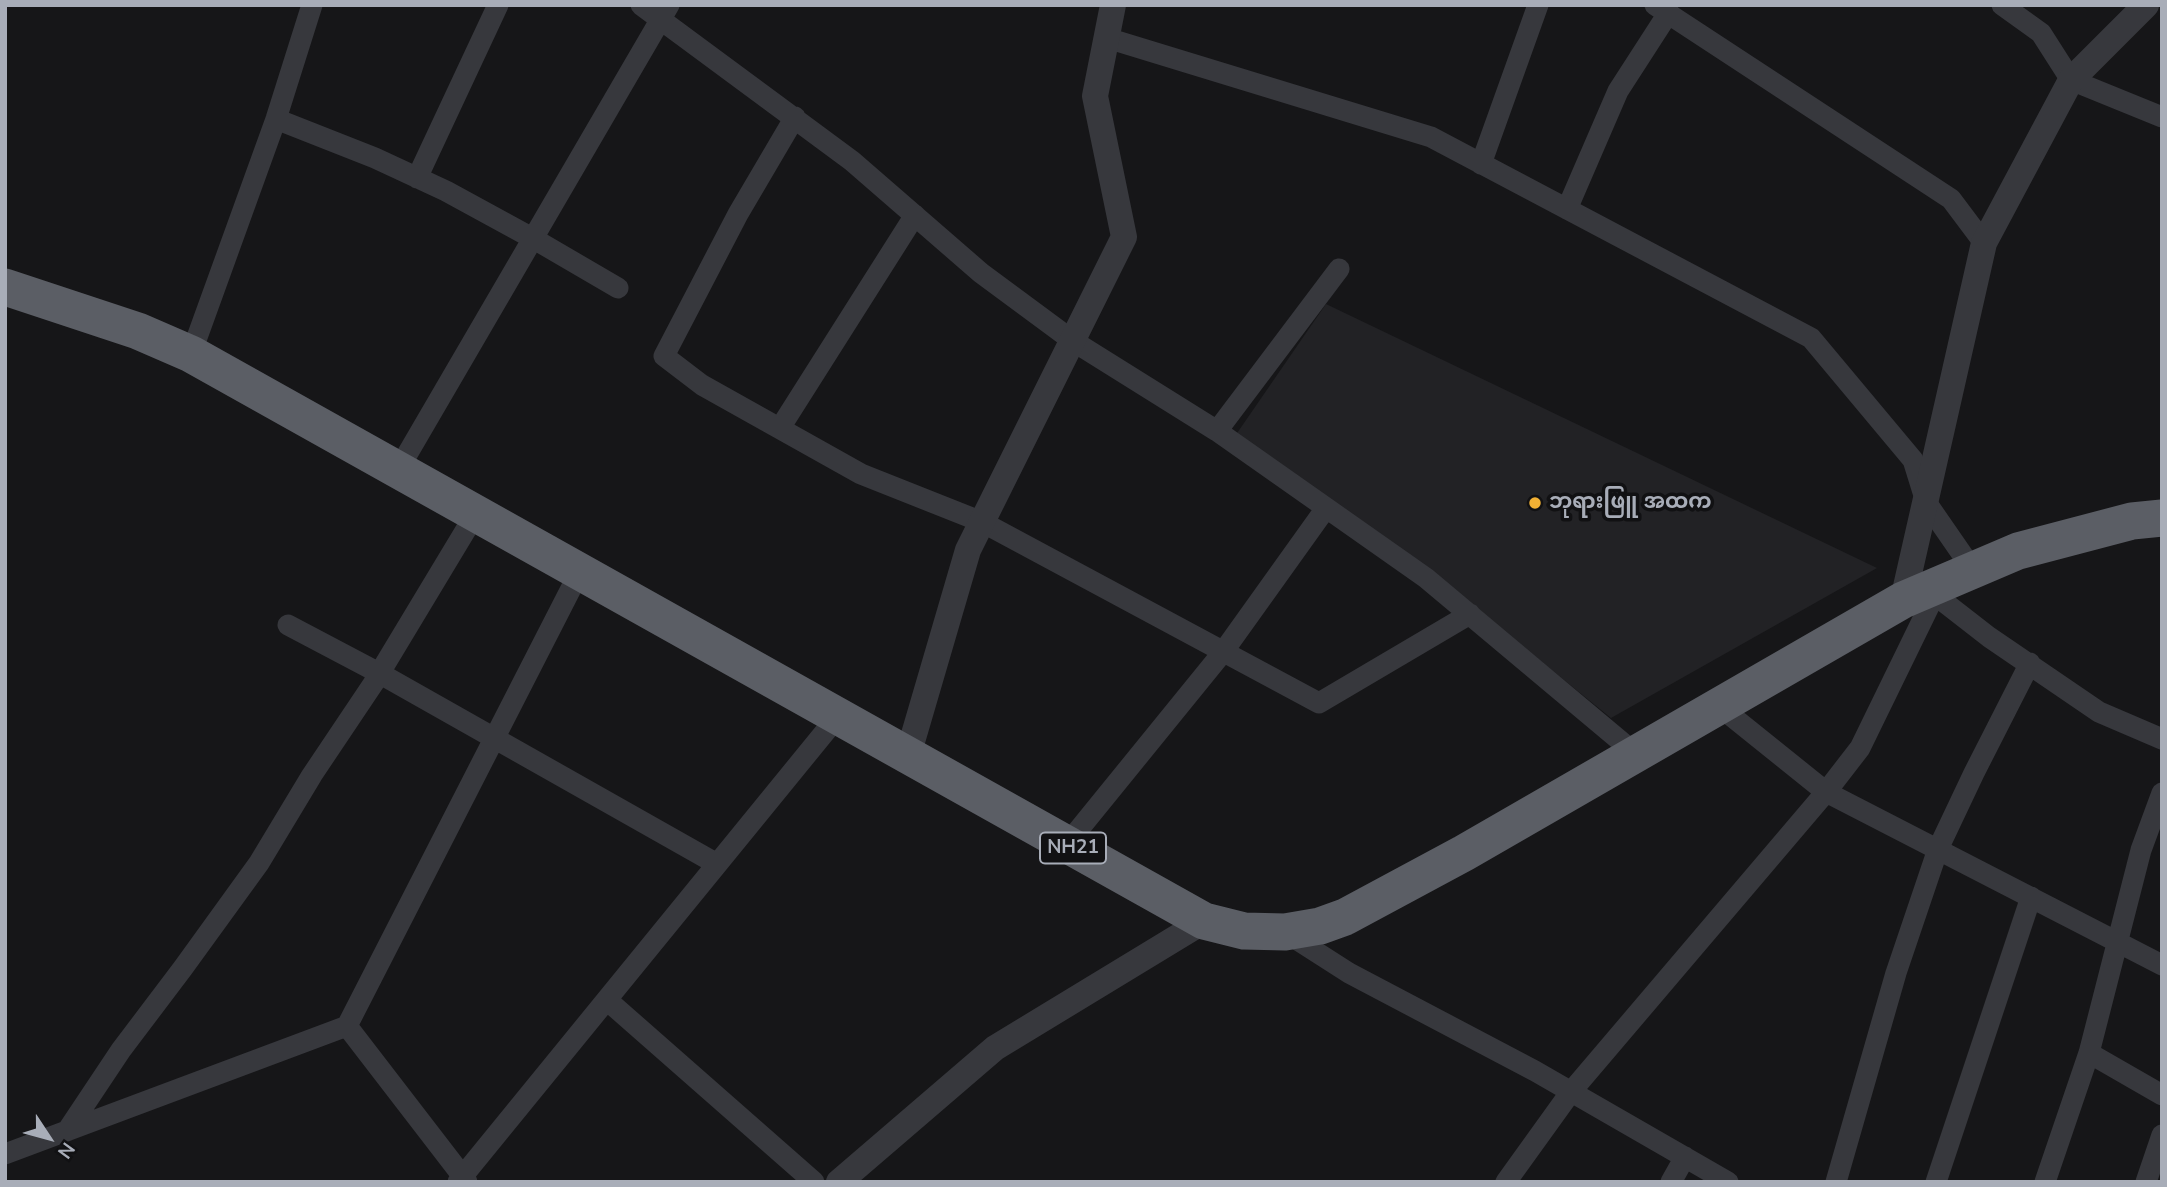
<!DOCTYPE html>
<meta charset="utf-8">
<style>
body{margin:0}
#map{position:relative;width:2167px;height:1187px;overflow:hidden;background:#161618;font-family:"Nunito Sans",sans-serif}
canvas{display:block}
.frame{position:absolute;inset:0;border:7px solid #a8adb8;pointer-events:none}
.north{position:absolute;left:14px;top:1103px;width:70px;height:70px;-webkit-text-stroke:5px #111113;paint-order:stroke;rotate:126deg;font-size:19px;font-weight:700;line-height:28px;text-align:center;color:#a8adb8}
.north::after{content:'';display:block;margin:auto;width:24px;height:32px;background:#a8adb8;clip-path:polygon(50% 0,100% 100%,50% 72%,0 100%)}
</style>
<div id="map">
<canvas width="2167" height="1187"></canvas>
<div class="frame"></div>
<div class="north">N</div>
</div>
<script>
const context = document.querySelector('canvas').getContext('2d');
context.lineJoin = 'round';
function paint(path, color) {
  context.fillStyle = color;
  context.fill(path, 'evenodd');
}
function toPath(rows) {
  const path = new Path2D();
  for (const r of rows) {
    path.moveTo(r[0], r[1]);
    for (let i = 2; i < r.length; i += 2) path.lineTo(r[i], r[i + 1]);
  }
  return path;
}
function strokePath(path, color, width, dash) {
  context.strokeStyle = color;
  context.lineWidth = width;
  context.lineCap = dash ? 'butt' : 'round';
  context.setLineDash(dash || []);
  context.stroke(path);
}
function label(font, color, halo, rows, align = 'center') {
  context.font = font + ' "Nunito Sans","Noto Sans Myanmar",sans-serif';
  context.lineWidth = 7;
  context.setLineDash([]);
  context.textBaseline = 'middle';
  context.strokeStyle = halo;
  context.fillStyle = color;
  for (const [text, x, y, turn = 0] of rows) {
    context.save();
    context.translate(x, y);
    context.rotate((+turn || 0) * Math.PI / 180);
    context.textAlign = isNaN(turn) ? turn : align;
    if (halo) context.strokeText(text, 0, 0);
    context.fillText(text, 0, 0);
    context.restore();
  }
}
paint(toPath([
 [1326,304,1877,568,1611,718,1433,574,1233,439]
]), '#222225');
strokePath(toPath([
 [641,5,852,161,981,273,1073,341,1217,431,1426,578,1636,754],
 [1655,5,1951,199,1984,243],
 [2002,5,2041,33,2071,80,2162,117],
 [1107,38,1431,137,1811,338,1913,460,1926,502,1973,570],
 [795,117,738,214,664,356,702,385,861,474,982,522,1319,703,1470,614],
 [276,119,375,158,446,191,534,239,618,288],
 [1481,164,1538,5],
 [417,178,498,5],
 [1567,209,1618,91,1669,12],
 [191,354,276,119,312,5],
 [780,428,915,215],
 [1217,431,1339,269],
 [398,470,669,5],
 [1935,595,1989,637,2099,712,2162,739],
 [288,625,379,673,717,864],
 [1719,706,1826,792,2162,965],
 [1067,844,1223,652,1326,508],
 [1285,932,1349,973,1535,1071,1728,1182],
 [607,1000,814,1182],
 [347,1026,467,1182],
 [2089,1053,2162,1095],
 [67,1131,121,1050,183,968,259,863,312,775,373,684,476,513],
 [5,1154,347,1026,580,571],
 [458,1182,838,716],
 [1506,1182,1570,1093,1826,792,1860,748,1940,584],
 [1671,1182,1685,1157],
 [1836,1182,1896,973,1938,849,1974,773,2030,663],
 [1936,1182,2031,897],
 [2045,1182,2089,1053,2141,850,2162,793],
 [2146,1182,2162,1135]
]), '#37383d', 21);
strokePath(toPath([
 [1903,600,1984,243,2071,80,2146,5],
 [908,755,968,550,1124,237,1095,96,1113,5],
 [839,1182,995,1048,1204,921]
]), '#37383d', 26);
strokePath(toPath([
 [5,287,138,331,191,354,1204,921,1244,931,1285,932,1320,926,1345,917,1464,853,1903,600,2018,551,2132,521,2162,518]
]), '#5b5e65', 37);
for (const [x, y, r, color] of [
 [1535,503,7,"#f2b134"]
]) {
  const dot = new Path2D();
  dot.arc(x, y, r, 0, 2 * Math.PI);
  context.fillStyle = color;
  context.fill(dot);
  strokePath(dot, '#111113', 2.5);
}
for (const [x, y, w] of [
 [1073,848,66]
]) {
  const box = new Path2D();
  box.roundRect(x - w / 2, y - 15.5, w, 31, 5);
  context.fillStyle = '#111113';
  context.fill(box);
  strokePath(box, '#a8adb8', 2);
}
label('bold 19px', '#a8adb8', null, [
 ["NH21",1073,848]
]);
label('bold 21px', '#a8adb8', '#111113', [
 ["ဘုရားဖြူ အထက",1549,503]
], 'left');
</script>
